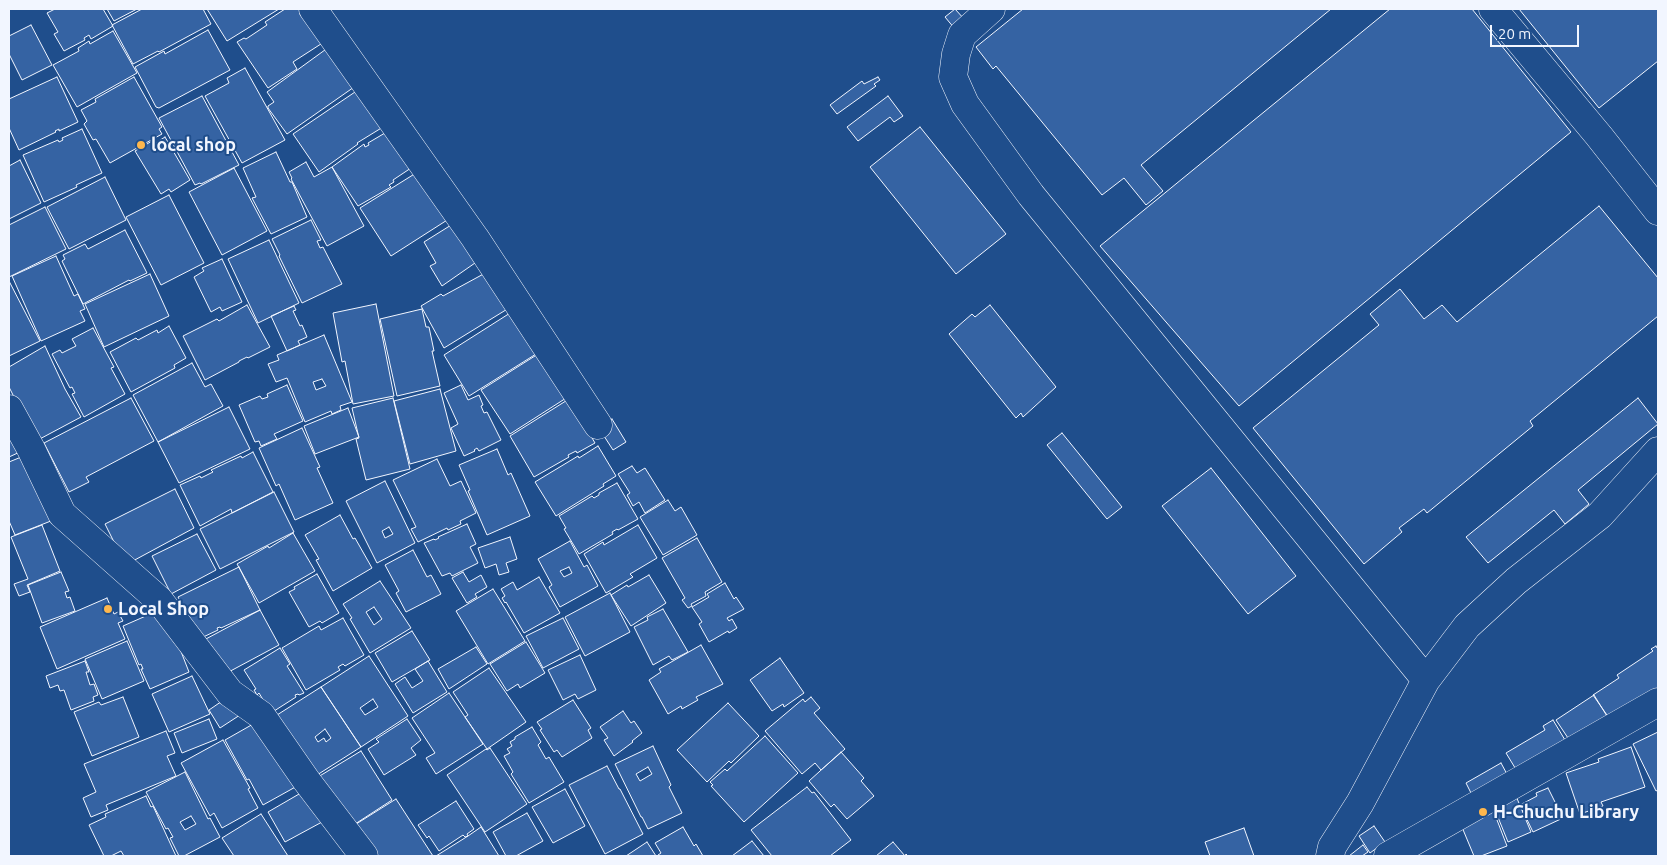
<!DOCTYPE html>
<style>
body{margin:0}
#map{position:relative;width:1667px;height:865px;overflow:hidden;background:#1f4e8c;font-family:Ubuntu,sans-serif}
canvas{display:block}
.frame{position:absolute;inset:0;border:10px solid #f2f6ff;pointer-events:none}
.scale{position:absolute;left:1490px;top:25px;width:89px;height:22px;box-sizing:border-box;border:2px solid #f2f6ff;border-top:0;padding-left:6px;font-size:15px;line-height:18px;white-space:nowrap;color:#f2f6ff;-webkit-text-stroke:4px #1f4e8c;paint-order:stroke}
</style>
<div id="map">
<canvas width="1667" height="865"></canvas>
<div class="frame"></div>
<div class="scale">20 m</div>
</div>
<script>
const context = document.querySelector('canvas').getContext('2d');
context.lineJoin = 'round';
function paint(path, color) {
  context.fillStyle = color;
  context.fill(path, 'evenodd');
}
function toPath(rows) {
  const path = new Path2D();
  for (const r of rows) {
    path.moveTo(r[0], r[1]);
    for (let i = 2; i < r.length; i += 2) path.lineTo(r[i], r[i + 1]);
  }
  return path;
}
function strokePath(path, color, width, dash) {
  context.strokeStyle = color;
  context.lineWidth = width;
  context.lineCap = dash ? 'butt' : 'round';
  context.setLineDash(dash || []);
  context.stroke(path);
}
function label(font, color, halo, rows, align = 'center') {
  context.font = font + ' Ubuntu,sans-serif';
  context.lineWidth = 4;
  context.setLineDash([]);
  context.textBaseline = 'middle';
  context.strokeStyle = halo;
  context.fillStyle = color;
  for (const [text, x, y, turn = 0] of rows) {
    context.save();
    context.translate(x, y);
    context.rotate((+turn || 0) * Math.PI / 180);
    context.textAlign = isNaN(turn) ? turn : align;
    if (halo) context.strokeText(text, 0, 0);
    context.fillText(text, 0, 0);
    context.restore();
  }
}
const building = toPath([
 [55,9,103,9,113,26,91,39,89,35,84,38,85,40,64,51,54,34,58,32,47,13,55,9],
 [107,9,137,9,114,21,107,9],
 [142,9,203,9,211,24,159,52,158,51,133,64,112,25,142,9],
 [207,9,279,9,227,41,207,9],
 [285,9,303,9,324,42,293,62,297,69,268,88,237,42,244,38,246,39,267,25,265,22,285,9],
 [955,9,965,20,955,29,945,17,955,9],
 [1023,9,1331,9,1141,165,1163,191,1146,205,1124,178,1102,195,996,66,993,69,976,47,1023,9],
 [1390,9,1472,9,1571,132,1239,406,1100,246,1390,9],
 [1519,9,1658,9,1658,61,1599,108,1519,9],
 [31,25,52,65,22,80,9,54,9,36,31,25],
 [208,30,230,70,159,108,156,107,135,67,164,51,165,54,208,30],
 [113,31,137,73,77,107,53,65,79,51,78,48,89,41,90,44,113,31],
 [329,47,357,85,287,134,268,108,268,106,274,102,267,92,329,47],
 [245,68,285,140,242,163,205,96,229,83,227,78,245,68],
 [57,77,78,122,59,131,59,129,55,131,56,132,19,150,9,128,9,99,57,77],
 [134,77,162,127,159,129,162,134,110,163,96,139,93,140,84,124,87,121,81,110,96,102,95,99,134,77],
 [878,77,880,80,874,84,876,86,837,114,830,105,862,81,864,84,878,77],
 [358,90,383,127,357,143,358,144,319,172,293,134,358,90],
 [202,96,239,165,201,184,200,183,195,185,159,118,202,96],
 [888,96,903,116,894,122,890,117,858,141,847,127,888,96],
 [920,127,1006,234,956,274,870,167,920,127],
 [82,129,102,173,76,185,77,187,44,202,23,155,58,140,59,142,63,140,62,138,82,129],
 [390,130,414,166,393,180,394,182,389,185,391,187,358,206,332,167,364,144,365,147,369,145,368,143,390,130],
 [165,137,190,180,171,192,169,189,161,194,135,151,152,141,154,144,165,137],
 [276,152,290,182,292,182,307,217,271,234,252,198,256,197,243,168,276,152],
 [20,160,41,203,9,219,9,166,20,160],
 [306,162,314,177,332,167,364,226,327,246,291,179,292,178,289,172,306,162],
 [234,168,267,231,222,255,189,192,234,168],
 [424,168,455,215,391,256,360,208,424,168],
 [105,177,126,220,69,249,47,207,105,177],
 [169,195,204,263,161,285,126,217,169,195],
 [1599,206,1658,278,1658,316,1530,421,1533,426,1427,513,1424,509,1399,528,1402,532,1364,564,1253,428,1379,325,1370,314,1400,289,1424,319,1442,305,1457,322,1599,206],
 [45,207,66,249,9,277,9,225,45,207],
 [311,220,321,240,317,241,320,248,323,247,342,284,302,303,279,256,280,255,272,239,311,220],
 [456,222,466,248,475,263,442,286,430,266,436,263,424,242,456,222],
 [125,230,147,273,130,281,129,280,83,304,62,261,65,259,63,255,85,244,88,249,125,230],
 [269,240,299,303,258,323,228,259,269,240],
 [56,256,74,296,78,294,85,309,80,311,85,321,41,341,12,276,56,256],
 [222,259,242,302,222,311,220,307,211,312,194,277,204,271,202,268,222,259],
 [489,271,509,308,444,348,421,306,441,294,443,296,489,271],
 [150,274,169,316,104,347,85,304,150,274],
 [9,281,40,341,9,356,9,281],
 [376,304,394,396,353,404,345,361,342,362,333,313,376,304],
 [247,305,270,347,248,358,247,357,239,361,239,362,205,380,183,336,217,319,219,321,247,305],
 [990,305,1056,387,1023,417,1021,413,1016,418,949,334,972,314,975,317,990,305],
 [294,306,296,310,293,311,300,326,302,325,307,337,298,341,300,345,287,351,271,316,294,306],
 [518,308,544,349,469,396,444,355,518,308],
 [422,309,426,327,429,327,434,351,432,351,440,386,397,396,380,319,422,309],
 [169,326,186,358,174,365,175,368,131,392,110,352,136,338,138,340,157,330,158,333,169,326],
 [93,328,114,367,111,368,125,394,84,417,72,394,75,393,72,387,70,388,52,354,60,350,62,353,76,346,72,339,93,328],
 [324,335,352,402,340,406,341,410,332,414,331,411,305,422,287,378,276,382,268,364,279,360,277,355,324,335],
 [322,379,326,386,316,390,313,382,322,379],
 [45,346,65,389,81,417,36,441,9,387,9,367,45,346],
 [546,349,574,393,510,434,481,390,546,349],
 [192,363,205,387,211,384,223,406,158,442,133,395,192,363],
 [287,385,303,421,274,434,277,439,261,446,259,441,255,442,239,405,260,396,262,399,268,397,267,394,287,385],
 [461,385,468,400,479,395,483,405,481,406,484,413,487,412,501,440,479,451,477,448,474,450,475,451,464,456,451,428,458,424,444,393,461,385],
 [440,389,456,451,410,464,394,401,440,389],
 [131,398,154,441,86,477,89,482,69,492,44,443,131,398],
 [393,398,410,469,366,480,356,439,359,438,352,408,393,398],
 [1638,398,1658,424,1578,490,1589,504,1565,524,1554,510,1488,563,1466,537,1638,398],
 [569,399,595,443,577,453,576,451,568,455,569,457,534,477,510,436,569,399],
 [229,407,250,449,179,483,158,442,229,407],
 [348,408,359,437,315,454,304,426,348,408],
 [612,419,626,442,613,450,604,436,609,433,604,423,612,419],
 [9,420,22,451,9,457,9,420],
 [302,428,320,467,317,468,333,503,295,520,279,484,276,486,259,448,302,428],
 [1062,433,1122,507,1107,519,1047,445,1062,433],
 [598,446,616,476,603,484,604,486,556,516,535,482,578,456,579,458,598,446],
 [497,449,508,475,511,473,530,516,487,535,468,491,470,490,459,465,497,449],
 [253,452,273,492,232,513,231,509,200,526,180,485,200,476,201,478,213,472,211,470,241,456,242,458,253,452],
 [31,453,56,519,15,535,9,521,9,462,31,453],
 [437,459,450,486,461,481,476,513,460,521,461,524,448,530,447,528,418,542,411,529,416,527,393,480,437,459],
 [632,466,637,473,645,468,665,500,645,513,639,502,633,506,627,495,630,493,618,474,632,466],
 [1211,468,1296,576,1248,614,1162,506,1211,468],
 [385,481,415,543,377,563,346,501,385,481],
 [389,527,393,534,385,538,382,531,389,527],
 [617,483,638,519,618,530,617,529,612,532,613,534,579,554,564,529,566,528,559,516,592,496,594,498,599,495,599,493,617,483],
 [175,489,194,528,131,562,118,550,105,524,175,489],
 [274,492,294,532,220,569,200,529,274,492],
 [668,500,675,511,681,507,697,535,663,555,640,517,668,500],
 [340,515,353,539,355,538,372,568,333,591,316,560,319,559,305,535,340,515],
 [467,524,476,544,470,547,478,563,452,576,450,573,442,576,424,543,434,539,435,540,439,538,438,537,467,524],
 [42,525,60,571,27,585,30,592,19,596,14,584,28,579,11,537,42,525],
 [638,525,657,558,630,574,633,577,606,593,584,554,603,542,604,545,638,525],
 [293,533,315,571,259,603,237,564,268,546,269,548,293,533],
 [197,534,216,570,171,594,152,556,197,534],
 [510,537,517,559,506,563,509,572,499,575,496,564,485,568,478,548,510,537],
 [697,538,722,582,705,592,706,596,691,604,692,606,688,608,682,600,685,598,662,558,697,538],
 [570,541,584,567,587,565,598,586,560,607,549,587,552,585,538,559,570,541],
 [569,567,572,573,564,577,560,571,569,567],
 [413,550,427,577,431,575,441,594,406,612,396,593,399,591,385,565,413,550],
 [239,567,260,610,221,628,220,627,217,628,218,630,199,639,178,597,239,567],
 [61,572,69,591,65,592,67,598,70,597,75,611,42,623,28,585,61,572],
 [463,572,469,582,481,575,487,587,475,594,477,597,467,603,452,578,463,572],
 [317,574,339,613,322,623,320,621,309,627,289,592,295,589,294,587,317,574],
 [649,575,666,603,631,626,611,595,627,585,628,587,649,575],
 [539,577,560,613,524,633,506,602,505,603,502,598,505,596,501,589,513,582,517,590,539,577],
 [380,581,411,628,370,653,350,619,352,618,343,604,380,581],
 [374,607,382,619,374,625,366,612,374,607],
 [725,583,734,599,736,597,744,609,727,618,729,621,732,619,737,628,729,633,728,631,709,642,699,624,702,622,692,607,709,597,707,594,725,583],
 [493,589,525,641,488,664,456,611,493,589],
 [610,593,630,632,585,656,565,617,610,593],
 [107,598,114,614,118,612,123,621,118,623,125,639,57,669,40,627,107,598],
 [164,608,189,672,150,689,141,669,143,669,141,664,139,665,123,626,164,608],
 [663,609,688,652,672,660,669,656,653,665,634,627,648,620,647,617,663,609],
 [260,610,279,645,223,675,204,640,260,610],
 [343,618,364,655,345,666,343,664,338,667,340,670,306,690,282,648,319,626,321,630,343,618],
 [563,618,579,649,543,668,526,636,563,618],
 [412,631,430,660,392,682,375,653,412,631],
 [127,641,144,681,102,699,85,659,127,641],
 [526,642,545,673,520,688,518,684,507,691,490,664,526,642],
 [701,645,723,684,696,697,698,700,682,709,681,706,668,714,649,680,661,672,659,669,701,645],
 [1656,646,1657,648,1658,647,1658,692,1609,718,1593,695,1619,678,1617,675,1653,651,1651,649,1656,646],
 [476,647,487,664,449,689,438,669,476,647],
 [280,648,290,664,287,666,304,693,299,695,298,694,295,695,296,697,271,713,259,693,257,695,254,690,256,689,244,670,280,648],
 [580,655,596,690,578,699,575,694,563,700,548,670,580,655],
 [369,656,408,716,361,747,321,687,369,656],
 [373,699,378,707,365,715,360,708,373,699],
 [780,658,804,693,784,707,783,704,772,711,750,680,780,658],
 [85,661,89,672,86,672,90,685,94,684,98,695,93,697,94,701,71,710,64,690,60,691,58,685,50,688,46,676,85,661],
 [428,661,447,692,413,713,395,684,405,677,412,688,423,681,415,669,428,661],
 [489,668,526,722,487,749,465,717,468,715,453,692,489,668],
 [192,676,210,714,169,732,152,694,192,676],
 [321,687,361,747,317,775,277,715,321,687],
 [325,729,331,738,326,742,324,738,318,742,315,737,325,729],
 [449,693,483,744,436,774,426,758,435,753,412,718,449,693],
 [1594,695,1610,721,1570,741,1556,720,1594,695],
 [123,697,139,737,92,756,74,712,99,702,101,705,123,697],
 [228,697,240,715,220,728,209,710,228,697],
 [811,697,820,708,814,713,845,749,821,770,815,763,802,774,765,731,803,699,805,702,811,697],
 [573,700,591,728,588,730,592,738,562,757,557,750,554,752,540,730,542,729,537,722,573,700],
 [728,703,759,736,731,763,729,761,707,782,677,750,728,703],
 [623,711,631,723,634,721,642,733,632,741,633,742,614,756,604,740,608,738,600,727,623,711],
 [209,719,217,739,182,753,174,733,209,719],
 [262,719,299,785,263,805,249,779,247,780,225,740,262,719],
 [407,719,421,740,411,748,416,755,384,775,368,749,379,742,376,739,407,719],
 [1553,720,1565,740,1520,776,1506,753,1545,730,1543,726,1553,720],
 [532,727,541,742,538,745,546,759,549,757,564,782,529,803,511,774,513,772,504,756,510,753,507,749,512,746,510,742,515,739,515,737,532,727],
 [166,731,175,753,167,756,176,776,106,805,108,810,91,817,83,798,96,792,84,764,166,731],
 [1658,732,1658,790,1656,791,1633,744,1658,732],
 [765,736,798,773,744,822,711,786,713,785,710,782,725,769,727,771,765,736],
 [223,740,250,788,248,789,258,808,222,828,214,813,210,816,181,763,223,740],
 [653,746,671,785,669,787,682,813,648,829,642,817,641,817,615,764,653,746],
 [648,767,652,774,640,781,636,774,648,767],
 [1631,747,1645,787,1601,802,1603,806,1580,814,1566,773,1599,762,1598,759,1631,747],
 [490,748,527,804,485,832,447,775,486,749,487,750,490,748],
 [361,751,392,800,352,826,318,777,361,751],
 [841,752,864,778,861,781,874,796,847,819,834,804,831,807,809,781,841,752],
 [1501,763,1508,776,1473,797,1466,783,1501,763],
 [607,766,619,789,620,789,643,834,605,854,569,785,607,766],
 [185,772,208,819,210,818,220,837,184,856,179,856,170,838,173,837,168,828,166,829,146,792,185,772],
 [191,816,196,824,185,830,180,822,191,816],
 [807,787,812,793,814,792,851,840,830,856,772,856,751,830,807,787],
 [1548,788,1563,818,1533,832,1520,805,1537,796,1536,793,1548,788],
 [565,789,585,826,553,843,532,807,565,789],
 [306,790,322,822,285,842,268,812,306,790],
 [146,796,151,807,153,806,176,856,124,856,121,851,111,856,104,856,89,825,106,817,105,814,146,796],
 [1516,796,1531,832,1508,842,1493,805,1516,796],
 [396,799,433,856,372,856,353,826,396,799],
 [456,801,474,829,467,834,468,836,465,837,463,835,439,851,429,836,427,838,418,825,456,801],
 [1492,807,1507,846,1481,856,1474,856,1459,820,1492,807],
 [527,813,543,841,516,856,506,856,493,832,527,813],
 [261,814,288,856,234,856,222,838,261,814],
 [1374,826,1385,842,1370,853,1359,836,1374,826],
 [481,827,499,856,436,856,468,836,481,827],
 [683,827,694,846,696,844,703,856,659,856,658,855,661,853,655,843,683,827],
 [1244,828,1254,856,1210,856,1205,842,1244,828],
 [752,841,764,856,732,856,752,841],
 [647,842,656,856,626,856,647,842],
 [893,842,905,856,906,854,908,856,876,856,893,842],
 [1363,845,1368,852,1362,856,1349,856,1363,845]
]);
paint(building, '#3563a3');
strokePath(building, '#f2f6ff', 1);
const minor = toPath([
 [313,9,475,238,598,425],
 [991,9,962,35,956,54,953,77,965,104,1031,195,1426,680],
 [1493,9,1599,136,1658,211],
 [9,409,31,449,62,514,159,600,230,693,261,715,306,780,364,856],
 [1330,856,1332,847,1360,803,1426,680,1467,626,1516,581,1600,515,1658,451],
 [1388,856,1658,702]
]);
strokePath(minor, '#f2f6ff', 29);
strokePath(minor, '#1f4e8c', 28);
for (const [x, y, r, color] of [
 [141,145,5,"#ffb74d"],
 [108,609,5,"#ffb74d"],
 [1483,812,5,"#ffb74d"]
]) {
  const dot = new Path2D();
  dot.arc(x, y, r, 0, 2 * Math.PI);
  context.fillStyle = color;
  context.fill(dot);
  strokePath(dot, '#1f4e8c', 2);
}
label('bold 18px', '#f2f6ff', '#1f4e8c', [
 ["local shop",151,145],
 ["Local Shop",118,609],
 ["H-Chuchu Library",1493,812]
], 'left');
</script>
